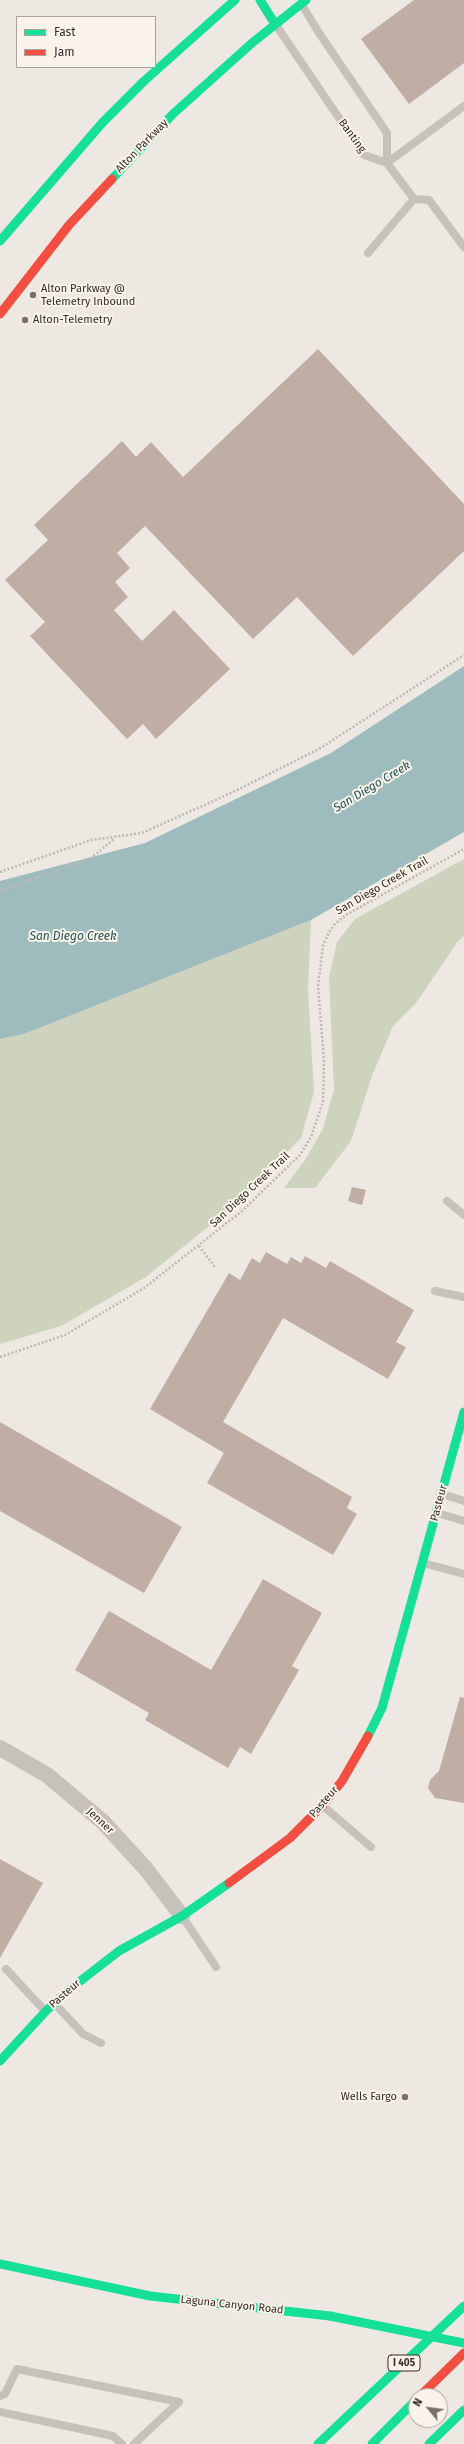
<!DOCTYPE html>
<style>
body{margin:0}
#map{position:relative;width:464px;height:2444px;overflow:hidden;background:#ede8e2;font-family:"Fira Sans",sans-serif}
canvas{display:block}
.legend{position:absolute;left:16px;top:16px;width:140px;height:52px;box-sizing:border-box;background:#f9f3e9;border:1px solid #aba49c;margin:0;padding:5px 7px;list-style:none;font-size:12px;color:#372e29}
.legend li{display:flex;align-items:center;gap:8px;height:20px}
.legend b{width:20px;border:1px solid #aba49c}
.north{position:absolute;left:408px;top:2388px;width:40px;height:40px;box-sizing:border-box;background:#f9f3e9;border:1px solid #aba49c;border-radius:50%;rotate:299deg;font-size:11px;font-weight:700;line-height:16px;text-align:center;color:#372e29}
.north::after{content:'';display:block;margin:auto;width:14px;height:18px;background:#776f6a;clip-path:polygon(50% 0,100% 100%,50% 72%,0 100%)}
</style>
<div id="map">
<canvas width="464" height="2444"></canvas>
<ul class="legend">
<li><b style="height:5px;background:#16e098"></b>Fast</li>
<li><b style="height:5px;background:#f24e42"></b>Jam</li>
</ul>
<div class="north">N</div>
</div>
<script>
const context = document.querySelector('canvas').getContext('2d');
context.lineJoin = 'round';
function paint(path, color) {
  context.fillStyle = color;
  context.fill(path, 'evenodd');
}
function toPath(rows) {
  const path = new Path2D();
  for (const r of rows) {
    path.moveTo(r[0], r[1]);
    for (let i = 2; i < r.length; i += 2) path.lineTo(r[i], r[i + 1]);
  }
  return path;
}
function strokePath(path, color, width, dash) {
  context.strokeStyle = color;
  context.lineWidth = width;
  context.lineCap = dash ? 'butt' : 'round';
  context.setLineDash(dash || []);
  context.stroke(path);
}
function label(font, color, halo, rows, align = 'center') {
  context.font = font + ' "Fira Sans",sans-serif';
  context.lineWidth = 4;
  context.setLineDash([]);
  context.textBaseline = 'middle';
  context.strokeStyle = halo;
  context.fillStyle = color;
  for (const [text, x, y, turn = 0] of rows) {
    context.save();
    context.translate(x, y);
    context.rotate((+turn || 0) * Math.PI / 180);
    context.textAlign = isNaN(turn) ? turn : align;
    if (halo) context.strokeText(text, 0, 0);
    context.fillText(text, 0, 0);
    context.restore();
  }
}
paint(toPath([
 [464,859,464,936,458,941,416,1003,393,1026,372,1076,351,1141,315,1188,284,1188,305,1160,323,1129,334,1089,329,978,337,942,355,919],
 [311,920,308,991,314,1092,301,1138,235,1205,146,1277,61,1326,0,1344,0,1039,24,1034]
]), '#cdd3bc');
paint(toPath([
 [464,666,464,832,311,920,24,1034,0,1039,0,881,145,843,331,753]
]), '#9ebcbe');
paint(toPath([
 [414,0,464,0,464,63,409,104,361,39],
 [318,349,464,504,464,551,353,656,297,597,253,639,145,526,117,553,130,568,115,582,128,597,114,610,142,641,174,610,230,669,156,739,143,724,127,739,30,636,45,622,5,580,48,540,34,525,122,441,136,457,151,442,183,477],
 [352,1187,366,1190,362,1205,348,1201],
 [266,1252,287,1264,291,1257,301,1263,305,1256,326,1268,330,1261,414,1310,396,1342,406,1347,388,1379,283,1318,223,1422,352,1497,347,1508,357,1514,333,1555,207,1483,224,1453,150,1409,229,1273,240,1280,252,1258,260,1263],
 [0,1422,182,1527,144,1593,0,1511],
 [263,1579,322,1613,292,1666,299,1670,251,1754,240,1747,228,1768,145,1720,149,1713,75,1670,109,1611,211,1670],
 [460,1697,464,1698,464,1803,435,1798,428,1788,430,1780,439,1771],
 [0,1859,43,1883,0,1958]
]), '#c0aea4');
strokePath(toPath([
 [0,872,91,840,142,833,231,793,319,749,464,655],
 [0,891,91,858,114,839],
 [199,1246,215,1267],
 [0,1357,65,1335,144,1288,242,1211,300,1155,311,1137,323,1102,324,1061,318,986,323,946,329,932,335,924,346,915,464,849]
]), '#bfb9b3', 2.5, [2, 2]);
strokePath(toPath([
 [302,5,319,33,387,133,387,163],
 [276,25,364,155,387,163],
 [387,163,464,106],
 [414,199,429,200,464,247],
 [368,253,414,199,387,163],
 [447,1201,464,1215],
 [435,1291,464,1297],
 [442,1494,464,1501],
 [437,1513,464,1521],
 [423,1563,464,1574],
 [323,1806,371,1847],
 [182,1916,216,1967],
 [6,1969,45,2011],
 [55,2004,83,2034,101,2043],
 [0,2396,5,2394,17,2369,179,2402,134,2444],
 [0,2412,113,2436,122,2444]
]), '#c6c1bb', 8);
strokePath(toPath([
 [0,1748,47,1775,103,1822,146,1869,182,1916]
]), '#c6c1bb', 16);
strokePath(toPath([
 [260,0,275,24],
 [112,179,173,114,252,43,306,0],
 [0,241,103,122,143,82,235,0],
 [368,1736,382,1708,464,1412],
 [0,2061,46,2011,70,1989,119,1951,182,1916,229,1883],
 [0,2264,150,2296,330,2316],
 [318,2444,464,2306],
 [372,2444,416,2400],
 [429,2444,464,2410]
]), '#16e098', 9);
strokePath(toPath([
 [0,314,69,225,112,179],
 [229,1883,290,1838,322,1806,342,1781,368,1736],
 [420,2396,464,2353]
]), '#f24e42', 9);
strokePath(toPath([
 [330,2316,464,2343]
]), '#16e098', 9);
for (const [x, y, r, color] of [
 [33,295,4,"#776f6a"],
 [25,320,4,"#776f6a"],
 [405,2097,4,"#776f6a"]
]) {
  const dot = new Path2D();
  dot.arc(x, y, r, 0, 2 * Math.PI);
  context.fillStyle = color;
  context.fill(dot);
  strokePath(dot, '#f9f3e9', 1.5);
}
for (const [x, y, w] of [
 [404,2363,32]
]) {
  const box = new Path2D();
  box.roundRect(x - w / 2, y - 8, w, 16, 3);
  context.fillStyle = '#f9f3e9';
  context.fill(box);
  strokePath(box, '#372e29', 1);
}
label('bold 10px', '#372e29', null, [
 ["I 405",404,2363]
]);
label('11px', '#372e29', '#f9f3e9', [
 ["Banting",352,136,54],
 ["Alton Parkway",142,146,-46],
 ["San Diego Creek Trail",382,886,-30],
 ["San Diego Creek Trail",250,1190,-43],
 ["Pasteur",439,1503,-75],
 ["Pasteur",324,1802,-49],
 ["Jenner",100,1821,43],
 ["Pasteur",65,1994,-41],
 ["Laguna Canyon Road",232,2305,6]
]);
label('11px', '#372e29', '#f9f3e9', [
 ["Alton Parkway @",41,289],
 ["Telemetry Inbound",41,302],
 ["Alton-Telemetry",33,320],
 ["Wells Fargo",397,2097,"right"]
], 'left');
label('italic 12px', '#1f5158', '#f9f3e9', [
 ["San Diego Creek",372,787,-31],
 ["San Diego Creek",73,937]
]);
</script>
